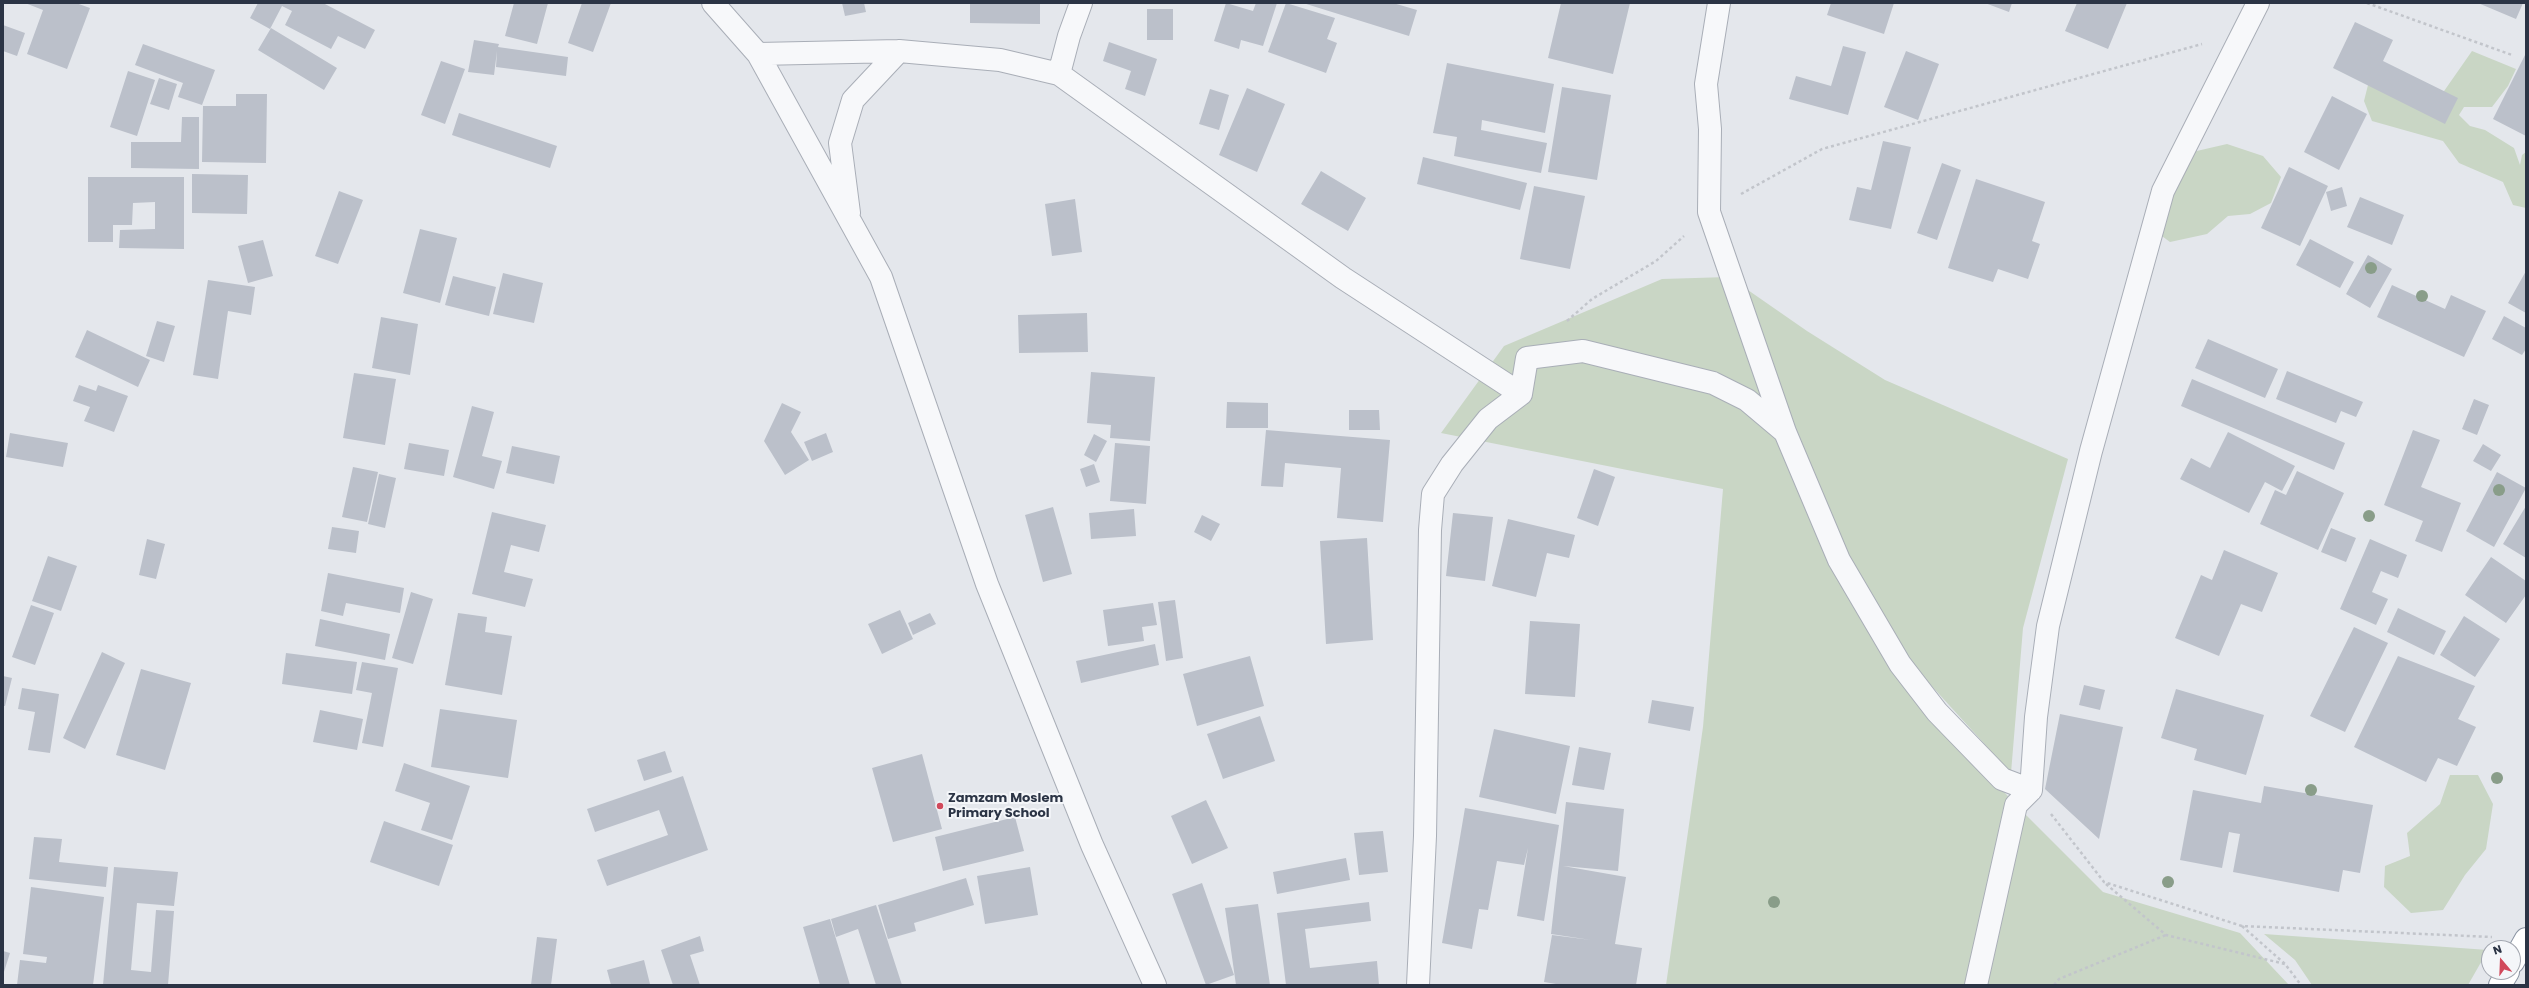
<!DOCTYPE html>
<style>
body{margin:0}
#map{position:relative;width:2529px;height:988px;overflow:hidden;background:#e4e7ec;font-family:Poppins,sans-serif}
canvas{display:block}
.frame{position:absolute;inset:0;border:4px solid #2b3445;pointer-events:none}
.north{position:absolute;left:2481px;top:940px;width:40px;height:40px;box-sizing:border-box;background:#f4f6f9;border:1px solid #a4a8b1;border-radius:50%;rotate:341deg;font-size:11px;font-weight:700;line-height:16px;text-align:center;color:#2b3445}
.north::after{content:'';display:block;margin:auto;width:14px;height:18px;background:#d1495b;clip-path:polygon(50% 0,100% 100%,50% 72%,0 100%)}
</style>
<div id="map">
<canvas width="2529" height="988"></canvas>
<div class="frame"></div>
<div class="north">N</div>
</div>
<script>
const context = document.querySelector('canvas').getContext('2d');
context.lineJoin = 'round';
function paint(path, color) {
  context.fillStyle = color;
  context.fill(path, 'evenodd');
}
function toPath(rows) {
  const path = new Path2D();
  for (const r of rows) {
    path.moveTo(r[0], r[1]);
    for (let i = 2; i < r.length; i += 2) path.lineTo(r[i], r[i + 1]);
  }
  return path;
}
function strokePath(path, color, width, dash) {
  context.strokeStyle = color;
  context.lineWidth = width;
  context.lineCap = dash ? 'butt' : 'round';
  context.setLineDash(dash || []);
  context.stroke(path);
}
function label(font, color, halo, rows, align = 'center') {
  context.font = font + ' Poppins,sans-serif';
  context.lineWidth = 4;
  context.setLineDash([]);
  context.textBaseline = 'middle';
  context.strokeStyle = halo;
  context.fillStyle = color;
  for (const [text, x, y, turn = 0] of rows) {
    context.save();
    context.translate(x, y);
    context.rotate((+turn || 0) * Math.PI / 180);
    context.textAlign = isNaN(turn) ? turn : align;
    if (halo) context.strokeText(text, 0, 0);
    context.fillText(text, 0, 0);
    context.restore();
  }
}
paint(toPath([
 [2472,51,2516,69,2508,86,2492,107,2464,107,2459,115,2470,126,2485,130,2514,148,2520,165,2522,155,2526,152,2526,208,2513,205,2503,182,2459,163,2443,141,2372,121,2364,101,2371,73,2442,94],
 [2227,144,2263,156,2281,177,2271,203,2250,214,2228,216,2207,234,2170,242,2155,231,2188,153],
 [1728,277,1892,670,2016,805,2103,892,2240,933,2289,985,1666,985,1703,727,1723,489,1441,433,1504,346,1662,279],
 [1745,288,1807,331,1885,380,2068,459,2023,628,2011,773,1907,659,1847,557,1785,407,1769,352],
 [2450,775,2478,775,2493,804,2486,849,2465,875,2443,910,2411,913,2384,887,2385,866,2410,856,2407,833,2440,804],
 [2264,934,2488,950,2468,985,2312,985,2295,960]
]), '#c9d6c5');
paint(toPath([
 [25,3,76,3,90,8,67,69,27,54,43,10],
 [258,3,323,3,375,30,365,49,338,36,331,49,285,25,292,11,282,6,270,29,250,18],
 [514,3,548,3,537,44,505,36],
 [582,3,611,3,593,52,568,43],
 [842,3,864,3,866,12,845,16],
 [970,3,1040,3,1040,24,970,23],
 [1226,3,1253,11,1256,3,1277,3,1263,46,1241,40,1239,49,1214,41],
 [1286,3,1335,18,1327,39,1337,43,1326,73,1268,52],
 [1303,3,1393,3,1417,10,1409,36],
 [1561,3,1630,3,1613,74,1548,58],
 [1831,3,1894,3,1884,34,1827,15],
 [1985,3,2012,3,2009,12],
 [2077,3,2127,3,2108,49,2065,31],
 [2478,3,2523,3,2516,19],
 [1147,9,1173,9,1173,40,1147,40],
 [2355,22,2393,40,2383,61,2458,98,2445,124,2333,68],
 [3,25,25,33,17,56,3,51],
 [271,28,337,68,324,90,258,50],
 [474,40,499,44,498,47,568,57,566,76,496,67,497,51,494,75,468,72],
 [1109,42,1157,59,1145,96,1125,89,1131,71,1103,61],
 [143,44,215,70,202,105,178,97,183,83,135,65],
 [1843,46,1866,52,1848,115,1789,99,1796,76,1831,86],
 [1906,51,1939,64,1918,120,1884,107],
 [2526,53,2526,136,2493,119],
 [441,61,465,69,445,124,421,115],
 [1447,63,1554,84,1545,133,1482,120,1481,130,1547,143,1541,173,1454,156,1457,137,1433,133],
 [128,71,155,80,137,136,110,127],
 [159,78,177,84,169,110,150,104],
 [1562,87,1611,95,1597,180,1548,172],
 [1247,88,1285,104,1257,172,1219,155],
 [1210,89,1229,95,1219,130,1199,124],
 [236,94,267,94,266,163,202,162,203,106,236,106],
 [2332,96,2367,114,2339,170,2304,152],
 [459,113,557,146,550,168,452,135],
 [182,117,199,117,199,169,131,168,131,142,181,142],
 [1883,141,1911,147,1891,229,1849,220,1857,187,1871,190],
 [1423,157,1527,183,1520,210,1417,184],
 [1942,163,1961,170,1937,240,1917,233],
 [2289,167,2328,186,2300,246,2261,228],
 [1321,171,1366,198,1348,231,1301,204],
 [192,174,248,175,247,214,192,213],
 [88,177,184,177,184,249,119,248,120,230,155,229,155,202,133,203,132,225,113,225,113,242,88,242],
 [1976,179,2045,202,2032,241,2040,244,2028,279,1998,269,1993,282,1948,268],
 [1534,186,1585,196,1570,269,1520,259],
 [2342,187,2347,206,2331,211,2326,192],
 [339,191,363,200,338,264,315,256],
 [2360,197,2404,215,2392,245,2347,227],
 [1075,199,1082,252,1052,256,1045,204],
 [420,229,457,238,440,303,403,293],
 [2310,239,2354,262,2340,288,2296,265],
 [263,240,273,276,248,283,238,246],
 [2368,255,2392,269,2370,308,2346,294],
 [2526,271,2526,313,2508,303],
 [503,273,543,283,534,323,493,314],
 [453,276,496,287,489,316,445,305],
 [208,280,255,287,251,315,228,311,218,379,193,375],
 [2392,285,2445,309,2451,295,2486,311,2464,357,2377,317],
 [1087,313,1088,352,1019,353,1018,315],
 [2504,316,2526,328,2526,349,2522,355,2492,339],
 [381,317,418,324,410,375,372,368],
 [157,321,175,326,164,362,146,356],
 [87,330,150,360,138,387,75,357],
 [2208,339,2278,369,2265,398,2195,368],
 [2287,371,2363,402,2356,417,2341,411,2336,423,2276,399],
 [1091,372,1155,377,1150,441,1110,438,1111,425,1087,423],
 [354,373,396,379,385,445,343,438],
 [2192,379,2345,443,2334,470,2181,406],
 [79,385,96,391,98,385,128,396,114,432,84,421,90,407,73,401],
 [2474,399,2489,405,2477,435,2462,429],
 [1227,402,1268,403,1268,428,1226,428],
 [782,403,801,412,791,432,809,460,785,475,764,441],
 [472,406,494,412,482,456,502,461,494,489,453,477],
 [1349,410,1379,410,1380,430,1349,430],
 [1266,430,1390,440,1383,522,1337,518,1341,468,1285,463,1283,487,1261,486],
 [2413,430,2440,440,2421,487,2461,503,2442,552,2415,541,2423,521,2384,505],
 [2228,432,2295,466,2282,491,2265,482,2249,513,2180,479,2191,458,2210,468],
 [10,433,68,443,63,467,6,457],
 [826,433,833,452,812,461,804,442],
 [1094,434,1107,441,1096,462,1084,455],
 [409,443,449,450,444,476,404,469],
 [1115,443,1150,446,1146,504,1110,501],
 [2483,444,2501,455,2491,471,2473,461],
 [512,446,560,456,554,484,506,473],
 [1094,464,1100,482,1086,487,1080,469],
 [353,467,378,472,367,522,342,517],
 [1594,469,1615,477,1598,526,1577,518],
 [2297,471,2344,493,2318,550,2260,524,2275,490,2286,495],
 [2497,472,2526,488,2494,547,2466,531],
 [379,474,396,478,385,528,368,524],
 [2526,506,2526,558,2503,544],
 [1053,507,1072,574,1043,582,1025,515],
 [1134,509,1136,536,1091,539,1089,513],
 [492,512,546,525,539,552,511,545,504,572,533,579,525,607,472,594],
 [1453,513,1493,517,1485,581,1446,576],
 [1202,515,1220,524,1211,541,1194,532],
 [1508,519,1575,535,1569,558,1547,553,1536,597,1492,586],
 [332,527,359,531,356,553,328,549],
 [2331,528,2356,538,2346,562,2321,552],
 [1367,538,1373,640,1326,644,1320,541],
 [147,539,165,544,156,579,139,575],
 [2370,539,2407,555,2398,578,2381,571,2372,592,2388,599,2376,625,2340,609],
 [2224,550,2278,573,2262,612,2241,604,2219,656,2175,638,2201,575,2212,580],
 [48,556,77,566,61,611,32,601],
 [2491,557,2526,581,2526,595,2506,623,2465,595],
 [328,573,404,588,400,613,346,603,343,616,321,611],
 [411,592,433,599,413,664,392,658],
 [1175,600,1183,658,1166,661,1158,602],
 [1153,603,1157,625,1142,627,1144,641,1108,646,1103,610],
 [31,605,54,613,35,665,12,657],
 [2398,608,2446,631,2434,655,2387,632],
 [900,610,913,639,882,654,868,624],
 [458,613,487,617,485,632,512,636,502,695,445,685],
 [930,613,936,624,913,635,908,623],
 [2464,616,2500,639,2475,677,2440,655],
 [320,619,390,634,385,660,315,646],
 [1530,621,1580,624,1575,697,1525,694],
 [2354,627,2388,643,2345,732,2310,716],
 [1155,644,1159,665,1081,683,1076,661],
 [102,652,125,663,85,749,63,738],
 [286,653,357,662,352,694,282,684],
 [1250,656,1264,706,1197,726,1183,674],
 [2398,656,2475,686,2458,719,2476,727,2457,766,2438,758,2426,782,2354,747],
 [362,662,398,668,383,747,362,743,372,693,356,690],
 [141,669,191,683,165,770,116,755],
 [3,676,12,678,5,706,3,706],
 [2084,685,2105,690,2100,710,2079,705],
 [22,688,59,694,50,753,28,750,35,712,18,709],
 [2176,689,2264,715,2246,775,2194,760,2197,749,2161,738],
 [1652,700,1694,707,1690,731,1648,723],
 [440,709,517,720,508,778,431,767],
 [320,710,363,719,357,750,313,742],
 [2060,714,2123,727,2099,839,2045,789],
 [1260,716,1275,761,1223,779,1207,734],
 [1494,729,1570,746,1556,814,1479,797],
 [1579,747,1611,753,1604,790,1572,785],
 [665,751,672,772,644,781,637,760],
 [922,754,942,829,893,842,872,768],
 [404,763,470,786,452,840,421,830,430,803,395,791],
 [683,776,708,850,607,886,597,860,668,835,659,810,595,832,587,809],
 [2264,786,2373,805,2360,873,2343,870,2339,892,2233,872,2240,834,2234,833,2229,832,2222,868,2180,860,2193,790,2261,803],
 [1206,800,1228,848,1192,864,1171,816],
 [1566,802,1624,809,1618,871,1563,866,1626,877,1615,944,1642,948,1636,985,1562,985,1544,982,1552,935,1591,940,1551,934],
 [1465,808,1559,825,1544,921,1517,916,1528,848,1524,865,1497,861,1488,910,1479,909,1472,949,1442,943],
 [1015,817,1024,851,943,871,935,837],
 [384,821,453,845,439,886,370,862],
 [1383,831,1388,872,1359,875,1354,833],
 [34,837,62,839,59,862,108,867,106,887,29,879],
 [1346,858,1350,880,1277,894,1273,872],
 [114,867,178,872,174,906,137,903,131,970,151,972,156,910,174,911,168,985,103,985],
 [1030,867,1038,915,985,924,977,876],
 [966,878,974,905,914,923,916,931,888,939,878,905],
 [1202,883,1234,975,1206,985,1172,894],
 [31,887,104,897,93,985,17,985,20,960,46,963,47,957,23,954],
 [1369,902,1371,921,1305,929,1310,968,1377,961,1379,985,1286,985,1277,913],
 [1258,904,1270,985,1236,985,1225,908],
 [876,905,902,985,876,985,858,929,836,937,831,919],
 [830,919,850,985,820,985,803,927],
 [700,936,704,951,690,955,700,985,673,985,661,950],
 [537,937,557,939,551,985,531,985],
 [3,951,10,953,3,975],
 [644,960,650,984,611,985,607,970]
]), '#bbc0ca');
const minor = toPath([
 [713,3,758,54,881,277,987,584,1092,845,1155,985],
 [1719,3,1706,84,1710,129,1709,212,1785,432,1839,560,1900,664,1937,712,2002,779,2031,790],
 [758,54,899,51,1000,60,1059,74,1343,278,1521,394],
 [1059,74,1069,36,1081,3],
 [849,213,840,143,853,100,899,51],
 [1418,985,1425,836,1430,530,1433,494,1452,464,1488,419,1521,394,1527,358,1583,351,1713,383,1747,400,1785,432],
 [1976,985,2016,805,2031,790,2036,717,2048,626,2091,451,2163,191,2258,3]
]);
const trunk = toPath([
 [2513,962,2526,939],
 [2500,985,2508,972]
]);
strokePath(minor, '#a9aeb7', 24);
strokePath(trunk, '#8b94a3', 24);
strokePath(toPath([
 [2367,3,2512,55],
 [1741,194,1822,149,2202,44],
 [1567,321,1592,299,1656,261,1684,236],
 [2051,814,2104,882,2242,926,2492,937],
 [2106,884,2166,935,2285,964],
 [2242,926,2285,964,2301,985],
 [2054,985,2059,979,2166,935]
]), '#c2c5cb', 2.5, [3, 3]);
strokePath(minor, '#f7f8fa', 22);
strokePath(trunk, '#fff', 22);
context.fillStyle = '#899d89';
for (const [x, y] of [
 [2371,268],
 [2422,296],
 [2499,490],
 [2369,516],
 [2497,778],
 [2311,790],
 [2168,882],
 [1774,902]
]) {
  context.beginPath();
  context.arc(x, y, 6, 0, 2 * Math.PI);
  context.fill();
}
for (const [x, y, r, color] of [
 [940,806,4,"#d1495b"]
]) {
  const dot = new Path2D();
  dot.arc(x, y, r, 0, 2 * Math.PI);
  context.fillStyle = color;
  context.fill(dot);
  strokePath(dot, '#f4f6f9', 1.5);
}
label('bold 13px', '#2b3445', '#f4f6f9', [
 ["Zamzam Moslem",948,799],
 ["Primary School",948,814]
], 'left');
</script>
